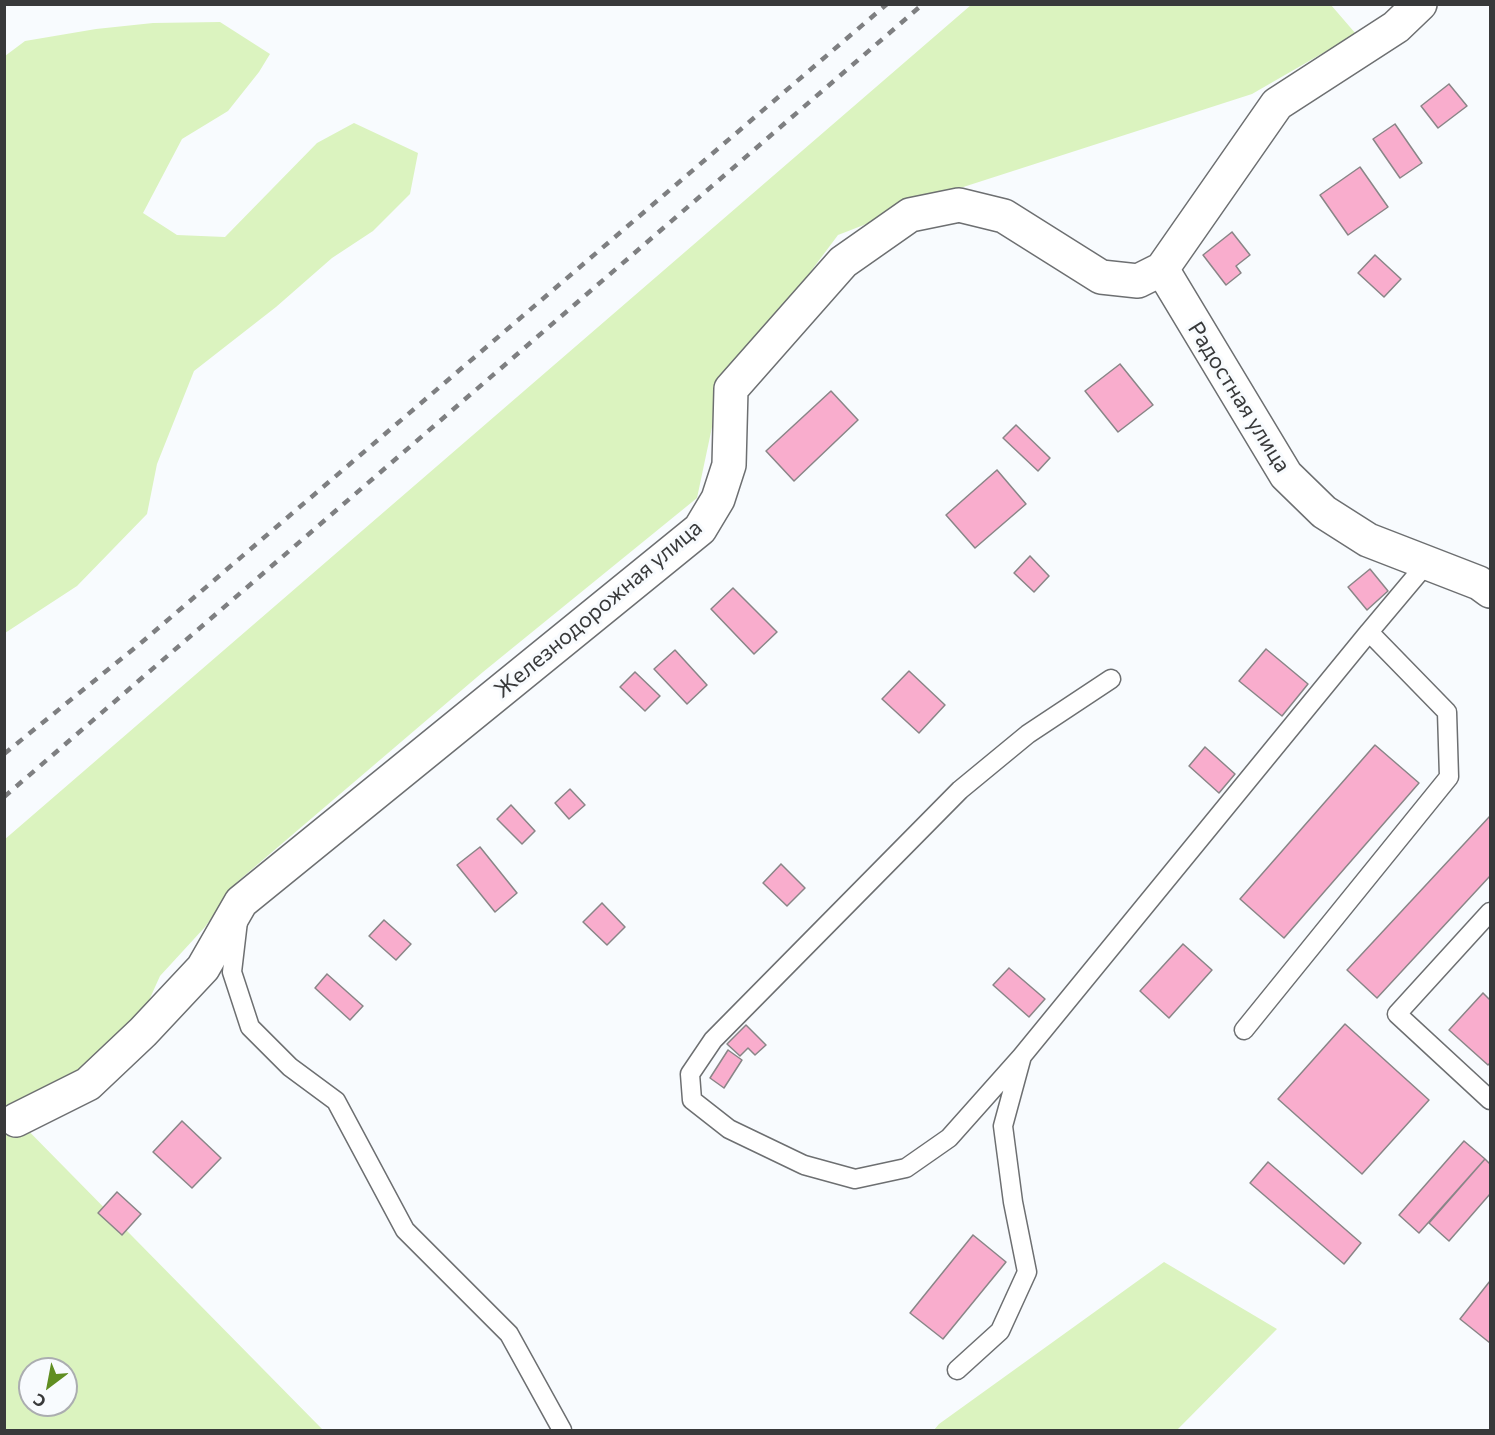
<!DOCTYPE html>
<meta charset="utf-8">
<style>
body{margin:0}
#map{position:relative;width:1495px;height:1435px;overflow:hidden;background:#f8fbfe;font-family:Commissioner,sans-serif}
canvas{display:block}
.frame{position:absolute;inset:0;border:6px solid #38393a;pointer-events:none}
.north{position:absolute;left:18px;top:1357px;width:60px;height:60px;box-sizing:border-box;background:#f8fbfe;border:2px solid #abadb0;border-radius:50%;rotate:212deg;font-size:16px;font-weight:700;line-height:24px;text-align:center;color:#38393a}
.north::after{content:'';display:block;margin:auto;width:21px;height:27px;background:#608e22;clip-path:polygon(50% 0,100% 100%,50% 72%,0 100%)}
</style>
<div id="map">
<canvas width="1495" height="1435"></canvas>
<div class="frame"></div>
<div class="north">С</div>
</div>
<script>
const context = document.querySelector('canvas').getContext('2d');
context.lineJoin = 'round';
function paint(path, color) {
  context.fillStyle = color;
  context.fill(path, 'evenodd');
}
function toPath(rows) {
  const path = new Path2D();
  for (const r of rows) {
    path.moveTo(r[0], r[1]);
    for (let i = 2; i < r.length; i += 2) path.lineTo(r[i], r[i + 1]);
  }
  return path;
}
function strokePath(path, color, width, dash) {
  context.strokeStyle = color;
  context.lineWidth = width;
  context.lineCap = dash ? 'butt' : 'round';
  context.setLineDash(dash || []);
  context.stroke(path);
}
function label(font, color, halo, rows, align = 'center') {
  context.font = font + ' Commissioner,sans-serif';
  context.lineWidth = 6;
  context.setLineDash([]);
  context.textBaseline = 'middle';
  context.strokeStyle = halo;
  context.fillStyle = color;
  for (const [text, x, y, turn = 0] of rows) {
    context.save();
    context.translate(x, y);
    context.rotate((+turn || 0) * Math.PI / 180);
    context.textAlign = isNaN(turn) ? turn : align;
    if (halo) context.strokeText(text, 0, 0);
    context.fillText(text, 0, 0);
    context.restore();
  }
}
paint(toPath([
 [971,5,1331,5,1356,34,1252,94,954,190,838,235,719,394,697,498,483,672,237,882,205,927,160,976,128,1047,5,1107,323,1430,5,1430,4,840],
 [30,1369,66,1369,66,1405,30,1405],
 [220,22,270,54,259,72,228,111,182,139,143,213,177,235,225,237,317,143,354,123,418,153,410,194,373,231,332,258,276,307,194,371,157,464,147,514,77,586,5,633,5,56,25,41,96,29,153,23],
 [1164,1262,1277,1329,1177,1430,934,1430,939,1424]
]), '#dbf3bf');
const building = toPath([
 [1449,84,1467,106,1438,128,1421,106,1449,84],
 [1395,124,1422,163,1400,178,1373,139,1395,124],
 [1360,167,1388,207,1348,235,1320,195,1360,167],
 [1232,232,1250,255,1236,266,1241,273,1226,285,1203,255,1232,232],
 [1375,255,1401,279,1384,297,1358,273,1375,255],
 [1120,364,1153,405,1118,432,1085,391,1120,364],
 [831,391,858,420,794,481,766,451,831,391],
 [1016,425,1050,458,1038,471,1003,438,1016,425],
 [997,470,1026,504,975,548,946,515,997,470],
 [1030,556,1049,576,1034,592,1014,573,1030,556],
 [1370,569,1388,591,1367,610,1348,587,1370,569],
 [733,588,777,632,754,654,711,609,733,588],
 [1266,649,1308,684,1282,716,1239,681,1266,649],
 [675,650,707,685,687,704,654,669,675,650],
 [909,671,945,705,919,733,882,699,909,671],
 [635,672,660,696,645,711,620,687,635,672],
 [1375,745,1419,783,1284,938,1240,899,1375,745],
 [1205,747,1235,774,1219,793,1189,766,1205,747],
 [570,789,585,805,569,819,555,803,570,789],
 [511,805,535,831,522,844,497,819,511,805],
 [1490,816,1490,876,1377,998,1347,970,1490,816],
 [480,847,517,893,495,912,457,865,480,847],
 [781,864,805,888,787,906,763,883,781,864],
 [602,903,625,927,607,945,583,922,602,903],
 [384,920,411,944,396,960,369,936,384,920],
 [1183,944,1212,970,1169,1018,1140,991,1183,944],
 [1009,968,1045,999,1029,1017,993,985,1009,968],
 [327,974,363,1006,350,1020,315,988,327,974],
 [1483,993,1490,1000,1490,1063,1488,1065,1449,1030,1483,993],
 [1345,1024,1429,1100,1362,1174,1278,1099,1345,1024],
 [746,1025,766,1045,755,1055,748,1048,740,1056,727,1044,746,1025],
 [728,1050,742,1060,724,1088,710,1078,728,1050],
 [182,1121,221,1158,192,1188,153,1152,182,1121],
 [1464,1141,1485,1159,1419,1233,1399,1215,1464,1141],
 [1485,1159,1490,1164,1490,1194,1449,1241,1429,1223,1485,1159],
 [1268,1162,1361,1243,1344,1264,1250,1183,1268,1162],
 [117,1192,141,1214,122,1235,98,1213,117,1192],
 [973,1235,1006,1262,943,1339,910,1313,973,1235],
 [1490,1281,1490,1343,1460,1319,1490,1281]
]);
paint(building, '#f9adcd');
strokePath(building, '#898587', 1.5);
const lane = toPath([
 [1490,912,1397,1014,1490,1100],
 [238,921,232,972,250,1027,290,1067,336,1101,405,1230,509,1334,562,1430],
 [1244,1030,1449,777,1447,712,1369,632,1427,563],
 [1022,1056,949,1138,906,1168,855,1179,804,1165,729,1129,692,1100,690,1074,713,1040,960,790,1028,734,1111,679],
 [957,1370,1000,1331,1027,1272,1013,1202,1003,1126,1022,1056,1369,632]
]);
const street = toPath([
 [1162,269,1286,475,1324,512,1368,540,1479,583,1490,591],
 [16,1120,88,1084,143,1032,203,968,241,902,700,529,718,499,729,465,731,389,843,262,910,215,959,205,1004,216,1101,277,1138,281,1162,269,1277,104,1396,27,1420,4]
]);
strokePath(lane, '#6d6f71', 21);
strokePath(street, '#6d6f71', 36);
strokePath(lane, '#fff', 18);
strokePath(street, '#fff', 33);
strokePath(toPath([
 [4,754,142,642,887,4],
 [4,797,923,4]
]), '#7e7f81', 4.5, [8, 8]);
label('22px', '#38393a', '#f8fbfe', [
 ["Радостная улица",1239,397,58],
 ["Железнодорожная улица",598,609,-40]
]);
</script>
